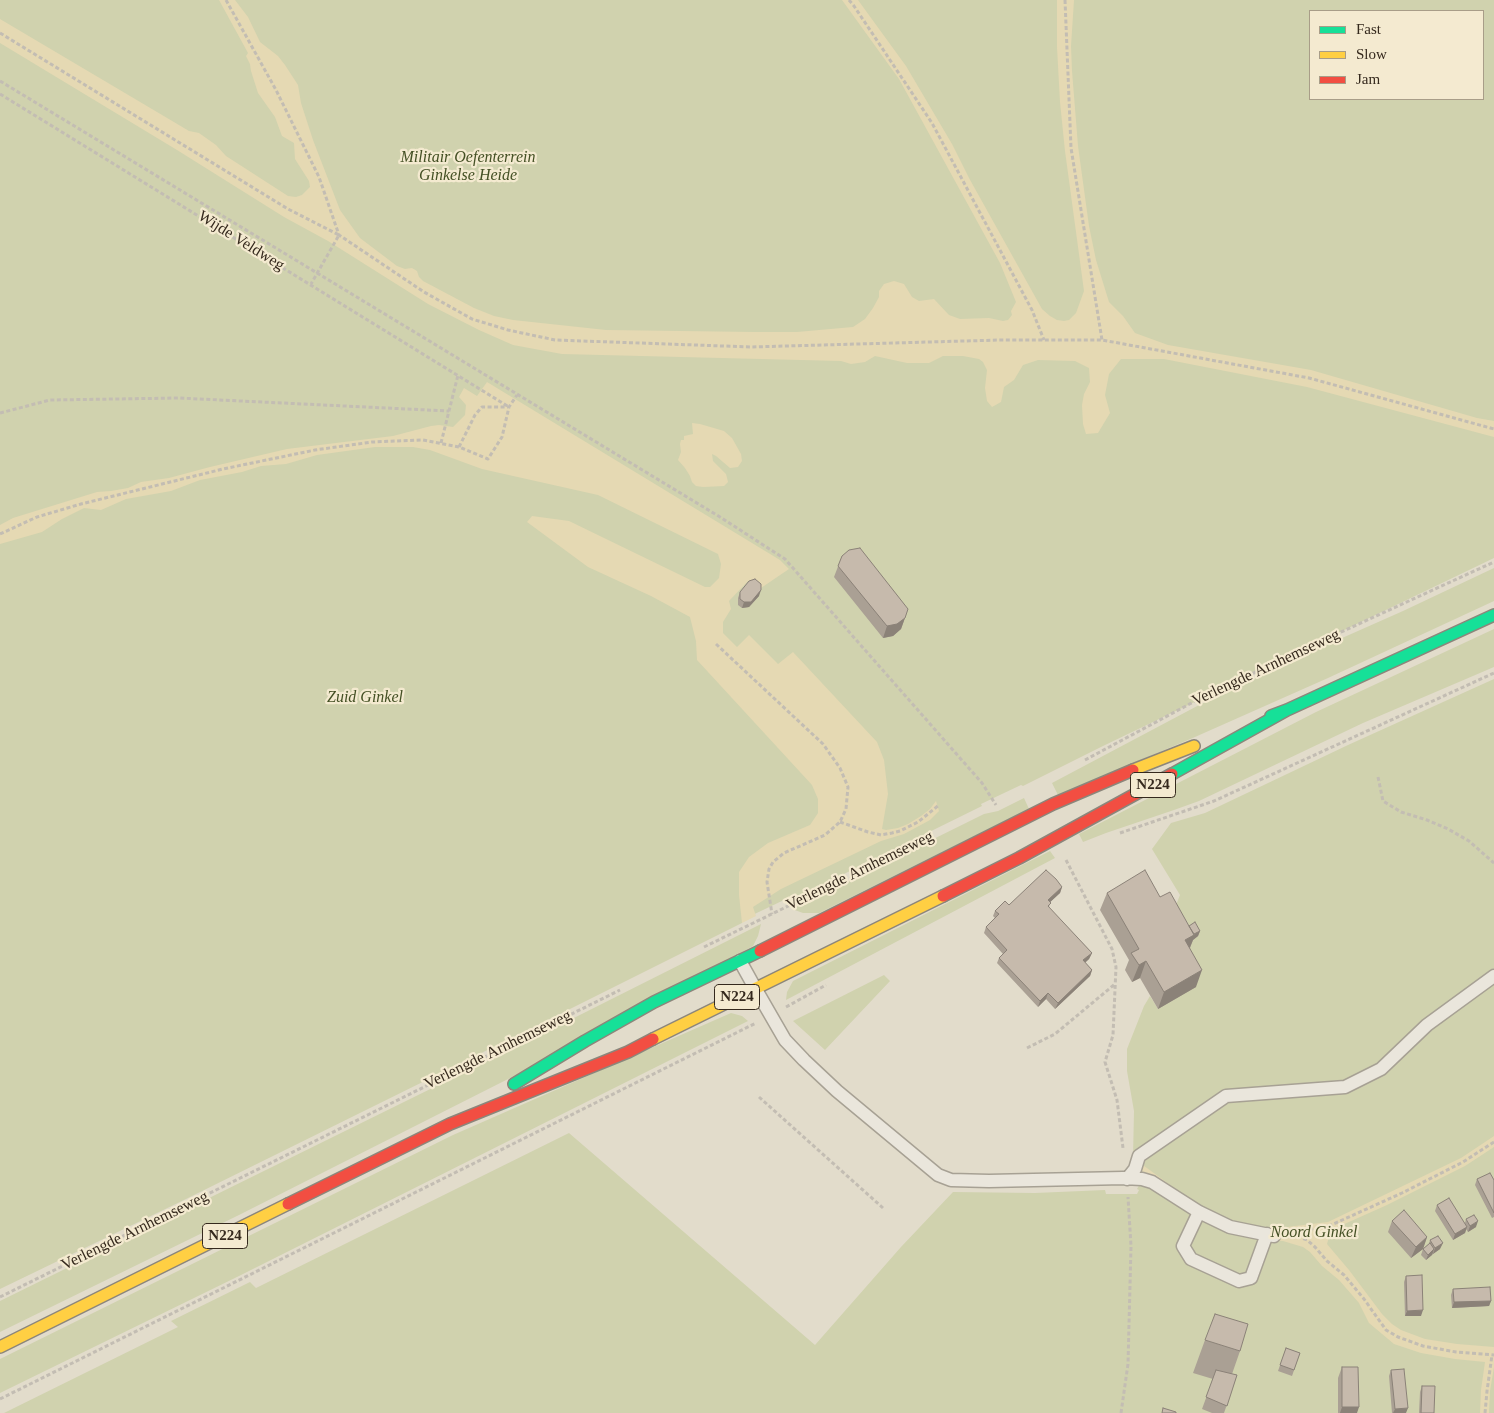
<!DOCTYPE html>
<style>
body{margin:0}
#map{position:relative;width:1494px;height:1413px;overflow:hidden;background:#e2dccb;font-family:Georgia,serif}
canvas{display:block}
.legend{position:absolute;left:1309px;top:10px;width:175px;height:90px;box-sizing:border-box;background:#f4ead0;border:1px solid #a89d88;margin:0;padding:6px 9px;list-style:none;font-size:15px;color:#35291d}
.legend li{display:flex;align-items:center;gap:10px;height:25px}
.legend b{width:25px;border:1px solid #a89d88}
</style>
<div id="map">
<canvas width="1494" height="1413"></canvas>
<ul class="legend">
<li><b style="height:6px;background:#16e098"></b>Fast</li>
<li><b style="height:6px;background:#ffcf43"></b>Slow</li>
<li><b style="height:6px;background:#f24e42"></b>Jam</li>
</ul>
</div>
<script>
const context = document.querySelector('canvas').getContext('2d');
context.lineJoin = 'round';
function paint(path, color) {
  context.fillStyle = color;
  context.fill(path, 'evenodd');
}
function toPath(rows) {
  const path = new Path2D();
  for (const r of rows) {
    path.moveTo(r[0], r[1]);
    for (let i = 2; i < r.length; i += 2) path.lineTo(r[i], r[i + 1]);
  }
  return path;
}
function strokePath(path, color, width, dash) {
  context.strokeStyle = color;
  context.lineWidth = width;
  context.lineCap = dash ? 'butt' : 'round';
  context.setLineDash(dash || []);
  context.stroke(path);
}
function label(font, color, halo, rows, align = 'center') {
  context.font = font + ' Georgia,serif';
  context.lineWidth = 4.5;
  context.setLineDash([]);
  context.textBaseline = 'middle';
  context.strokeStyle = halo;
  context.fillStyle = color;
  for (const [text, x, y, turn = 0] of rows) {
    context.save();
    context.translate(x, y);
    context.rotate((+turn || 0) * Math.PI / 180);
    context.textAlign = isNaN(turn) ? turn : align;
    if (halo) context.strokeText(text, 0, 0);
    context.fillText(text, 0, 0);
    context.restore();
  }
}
paint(toPath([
 [0,0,1494,0,1494,558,1103,746,1023,786,1021,785,1002,794,981,804,982,806,785,903,784,900,742,920,742,923,542,1023,184,1200,0,1289],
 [1310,11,1483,11,1483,99,1310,99],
 [1494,568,1494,601,1328,678,1195,737,1058,795,1052,783,1201,704,1306,654,1403,611],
 [1494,629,1494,667,1363,723,1199,801,1174,810,1106,833,1083,842,1079,834,1316,712],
 [1494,679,1494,1413,4,1413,178,1327,171,1321,250,1282,256,1288,569,1133,815,1345,901,1247,953,1192,1035,1193,1105,1190,1106,1194,1137,1194,1139,1190,1137,1189,1142,1180,1133,1157,1134,1111,1127,1071,1127,1049,1144,1006,1150,996,1158,1009,1170,920,1180,895,1152,849,1171,823,1205,813,1348,745],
 [1024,798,1029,809,819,913,803,913,792,909,984,814,998,811],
 [1050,851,1055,858,786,1000,787,992,793,981],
 [761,924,758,936,753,946,516,1075,239,1215,0,1332,0,1301,544,1033],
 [884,975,890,981,825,1050,793,1021],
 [731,1013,742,1016,748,1021,239,1276,0,1393,0,1359,453,1135]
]), '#d0d2ae');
paint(toPath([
 [219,0,235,0,248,17,260,42,278,56,285,65,298,85,301,103,313,140,340,210,360,238,397,266,405,269,412,268,417,271,419,277,423,281,474,308,494,316,513,320,606,330,754,332,797,332,853,327,865,319,873,308,879,297,879,291,884,284,894,281,904,284,912,297,919,301,934,299,949,315,960,319,989,318,1003,321,1008,320,1012,315,1011,311,1016,302,1000,263,899,79,842,0,858,0,906,66,952,144,969,178,1042,309,1050,316,1057,320,1064,321,1069,320,1076,313,1084,291,1065,151,1060,102,1057,47,1057,0,1074,0,1071,46,1072,71,1078,146,1089,226,1096,260,1109,302,1123,316,1135,333,1168,345,1311,370,1477,418,1494,421,1494,437,1307,387,1164,359,1121,359,1109,374,1105,395,1110,413,1098,433,1086,434,1083,424,1082,405,1084,394,1090,382,1089,368,1075,361,1038,360,1023,365,1014,380,1004,387,1001,402,992,407,987,401,985,388,987,370,983,362,979,359,963,356,943,356,929,363,907,363,875,356,865,362,851,364,841,361,562,354,513,345,479,330,428,304,328,241,284,217,177,150,0,43,0,19,184,128,189,131,199,133,216,145,226,156,288,196,296,197,302,195,310,187,309,181,295,159,294,143,282,136,275,117,258,93,251,71,250,64,246,56,248,53],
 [487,382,780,560,789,569,761,588,753,582,748,581,729,601,731,609,723,622,723,633,737,647,749,635,778,664,793,652,877,742,884,760,888,794,882,829,886,830,898,828,908,824,921,816,930,809,936,801,939,811,930,820,904,834,881,841,781,889,753,907,756,916,742,923,739,895,739,872,749,857,768,843,810,825,818,813,818,799,812,785,697,660,696,641,690,617,651,596,588,567,527,522,532,516,569,521,705,587,710,587,719,578,721,564,718,554,598,495,482,469,430,450,413,447,375,447,317,455,286,464,261,466,242,472,200,480,171,491,126,499,101,510,84,508,62,519,42,532,0,544,0,525,13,518,97,492,111,491,128,488,141,482,169,478,210,467,287,449,393,436,431,426,439,425,453,427,465,415,466,405,459,397,464,388,477,396],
 [692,423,700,424,724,431,732,438,741,454,742,461,738,467,730,468,716,456,712,454,713,461,726,474,728,482,724,486,703,487,696,486,692,482,690,476,685,468,678,460,681,452,680,444,681,440,684,440,684,436,693,434],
 [1494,1136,1494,1147,1465,1166,1387,1205,1331,1230,1327,1244,1349,1270,1382,1314,1392,1324,1401,1330,1425,1339,1457,1344,1494,1347,1494,1367,1490,1391,1489,1413,1480,1413,1481,1390,1485,1362,1455,1359,1421,1353,1394,1344,1369,1323,1359,1303,1339,1280,1322,1266,1310,1252,1303,1247,1283,1241,1268,1240,1229,1233,1198,1218,1137,1177,1136,1160,1203,1209,1231,1223,1267,1228,1287,1227,1328,1222,1461,1158]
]), '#e5d9b3');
const lane = toPath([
 [740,961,755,988,785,1040,804,1060,837,1091,938,1175,951,1180,989,1181,1123,1178,1142,1179,1152,1182,1199,1212,1230,1227,1274,1236],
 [1127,1179,1135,1169,1139,1156,1226,1096,1345,1087,1381,1069,1427,1025,1494,976],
 [1199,1212,1183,1246,1191,1259,1239,1281,1251,1278,1267,1234]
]);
const fast = toPath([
 [1271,716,1287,710,1494,615],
 [1172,774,1287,710],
 [514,1084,585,1041,654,1002,760,951]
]);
const slow = toPath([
 [1133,770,1194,746],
 [653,1039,943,896],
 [0,1347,288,1204]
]);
const jam = toPath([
 [943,896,1019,858,1172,774],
 [760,951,1053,804,1133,770],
 [288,1204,450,1124,628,1052,653,1039]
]);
strokePath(lane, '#a7a194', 15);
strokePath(fast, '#8c867b', 14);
strokePath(slow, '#8c867b', 14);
strokePath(jam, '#8c867b', 14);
strokePath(toPath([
 [226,0,276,90,319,177,339,235,424,292,472,319,508,330,555,340,751,347,1000,340,1102,340,1309,378,1494,429],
 [849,0,854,6,932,123,1032,310,1044,340],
 [1065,0,1071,148,1102,340],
 [0,33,288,209,339,235,311,284],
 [0,81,720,517,785,559,982,783,996,805],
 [0,94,509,407],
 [0,413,50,400,179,398,449,411],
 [441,443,458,375],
 [459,447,475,415,482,407,508,407],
 [0,534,37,517,81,504,223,469,315,450,372,442,423,440,459,447,488,459,502,437,509,407,517,395],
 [716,644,823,744,840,768,848,787,846,809,840,822,825,835,784,853,773,862,769,869,767,882,772,914],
 [1085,760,1199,699,1304,649,1494,562],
 [1378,777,1383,801,1401,812,1427,820,1448,829,1469,841,1494,863],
 [840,822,868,832,881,835,892,833,900,831,918,822,939,805],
 [1120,833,1214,801,1494,673],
 [1066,860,1112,949,1116,967,1113,1035,1105,1062,1117,1100,1123,1148],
 [704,947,819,891],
 [786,1007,826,985],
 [1027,1048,1055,1034,1115,984],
 [759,1097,883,1208],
 [1290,1233,1329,1226,1402,1193,1463,1162,1494,1142],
 [1291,1234,1307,1240,1315,1247,1327,1261,1344,1275,1364,1299,1386,1330,1398,1337,1423,1346,1456,1352,1494,1355],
 [0,1297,620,990],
 [0,1399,756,1023],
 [1121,1413,1128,1364,1131,1246,1128,1197],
 [1485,1413,1487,1391,1492,1355]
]), '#c3bdb3', 3, [4, 2.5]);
strokePath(lane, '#eae6dc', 12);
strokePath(fast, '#16e098', 11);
strokePath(slow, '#ffcf43', 11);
strokePath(jam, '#f24e42', 11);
paint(toPath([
 [842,556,908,609,901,629,893,636,883,638,834,577],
 [740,592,759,596,749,607,742,608,738,605,738,598],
 [1062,887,1060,893,1050,902,1049,908,1092,953,1089,959,1085,963,1092,970,1090,976,1055,1009,1046,999,1038,1007,997,963,999,958,1003,954,984,933,986,927,995,918,993,916,995,911],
 [1107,893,1160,897,1189,926,1200,931,1198,936,1193,940,1190,948,1196,987,1158,1009,1140,978,1132,982,1125,970,1129,960,1100,910],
 [1477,1179,1494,1180,1494,1217,1492,1218,1475,1185],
 [1437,1205,1465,1223,1466,1219,1476,1227,1468,1232,1466,1229,1465,1233,1453,1240,1435,1211],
 [1392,1221,1427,1237,1423,1249,1411,1258,1388,1232],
 [1430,1240,1440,1249,1433,1254,1426,1260,1421,1255,1423,1249,1429,1244],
 [1406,1276,1421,1316,1405,1316,1404,1282],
 [1453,1289,1491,1301,1489,1306,1452,1308,1451,1295],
 [1205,1340,1240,1351,1232,1374,1237,1375,1224,1413,1212,1413,1202,1409,1213,1379,1193,1373],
 [1286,1348,1300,1353,1292,1376,1278,1371],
 [1342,1367,1357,1413,1338,1413,1338,1378],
 [1391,1370,1406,1413,1392,1413,1389,1376],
 [1422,1386,1434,1413,1419,1413,1420,1392]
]), '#aaa094');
paint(toPath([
 [761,590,759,596,749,607,742,608,744,602],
 [905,618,901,629,893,636,883,638,887,626],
 [1062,887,1060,893,1046,906,1048,900],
 [1200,931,1198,936,1193,940,1188,952,1185,940],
 [1092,953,1089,959,1081,966,1083,960],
 [1146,961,1140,978,1132,982,1139,965],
 [1092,970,1090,976,1055,1009,1058,1003],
 [1202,970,1196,987,1158,1009,1164,992],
 [1048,993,1046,999,1038,1007,1040,1001],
 [1478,1221,1476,1227,1468,1232,1470,1226],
 [1467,1227,1465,1233,1453,1240,1455,1234],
 [1427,1237,1423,1249,1411,1258,1416,1247],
 [1443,1243,1440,1249,1433,1254,1435,1248],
 [1434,1249,1432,1255,1426,1260,1428,1255],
 [1491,1301,1489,1306,1452,1308,1454,1302],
 [1423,1310,1421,1316,1405,1316,1407,1311],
 [1342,1407,1359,1407,1357,1413,1340,1413],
 [1408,1408,1406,1413,1393,1413,1395,1409]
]), '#8b8278');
const building = toPath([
 [860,548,908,609,905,618,897,624,887,626,838,566,842,556,849,550,860,548],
 [755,579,761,584,761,590,751,602,744,602,740,599,740,592,749,581,755,579],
 [1046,870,1056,879,1062,887,1048,900,1051,903,1048,906,1092,953,1083,960,1092,970,1058,1003,1048,993,1040,1001,999,958,1007,950,986,927,999,914,995,911,1005,901,1009,905,1046,870],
 [1145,870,1160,897,1170,892,1194,935,1185,940,1202,970,1164,992,1146,961,1139,965,1131,953,1139,949,1107,893,1145,870],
 [1195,922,1200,931,1194,934,1189,926,1195,922],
 [1490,1173,1494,1180,1494,1213,1477,1179,1490,1173],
 [1449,1198,1467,1227,1455,1234,1437,1205,1449,1198],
 [1404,1210,1427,1237,1416,1247,1392,1221,1404,1210],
 [1474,1215,1478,1221,1470,1226,1466,1219,1474,1215],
 [1438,1236,1443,1243,1435,1248,1430,1240,1438,1236],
 [1430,1243,1434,1249,1428,1255,1423,1249,1430,1243],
 [1422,1275,1423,1310,1407,1311,1406,1276,1422,1275],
 [1490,1287,1491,1301,1454,1302,1453,1289,1490,1287],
 [1215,1314,1248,1324,1240,1351,1205,1340,1215,1314],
 [1286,1348,1300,1353,1294,1370,1280,1365,1286,1348],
 [1342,1367,1358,1367,1359,1407,1342,1407,1342,1367],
 [1404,1369,1408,1408,1395,1409,1391,1370,1404,1369],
 [1216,1370,1237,1375,1227,1406,1206,1397,1216,1370],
 [1422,1386,1435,1386,1434,1413,1421,1413,1422,1386],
 [1163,1408,1176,1412,1176,1413,1162,1413,1163,1408]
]);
paint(building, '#c6baac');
strokePath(building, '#8b8278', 1);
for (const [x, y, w] of [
 [1153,785,45],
 [737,997,45],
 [225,1236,45]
]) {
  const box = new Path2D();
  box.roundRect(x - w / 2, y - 12.5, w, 25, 4);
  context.fillStyle = '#f4ead0';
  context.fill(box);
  strokePath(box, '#35291d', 1);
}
label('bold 15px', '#35291d', null, [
 ["N224",1153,785],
 ["N224",737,997],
 ["N224",225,1236]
]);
label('italic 16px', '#445024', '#f4ead0', [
 ["Militair Oefenterrein",468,158],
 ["Ginkelse Heide",468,176],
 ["Zuid Ginkel",365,698],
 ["Noord Ginkel",1314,1233]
]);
label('16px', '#35291d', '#f4ead0', [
 ["Wijde Veldweg",241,241,32],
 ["Verlengde Arnhemseweg",1266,668,-25],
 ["Verlengde Arnhemseweg",860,871,-26],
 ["Verlengde Arnhemseweg",498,1050,-26],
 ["Verlengde Arnhemseweg",135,1231,-26]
]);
</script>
